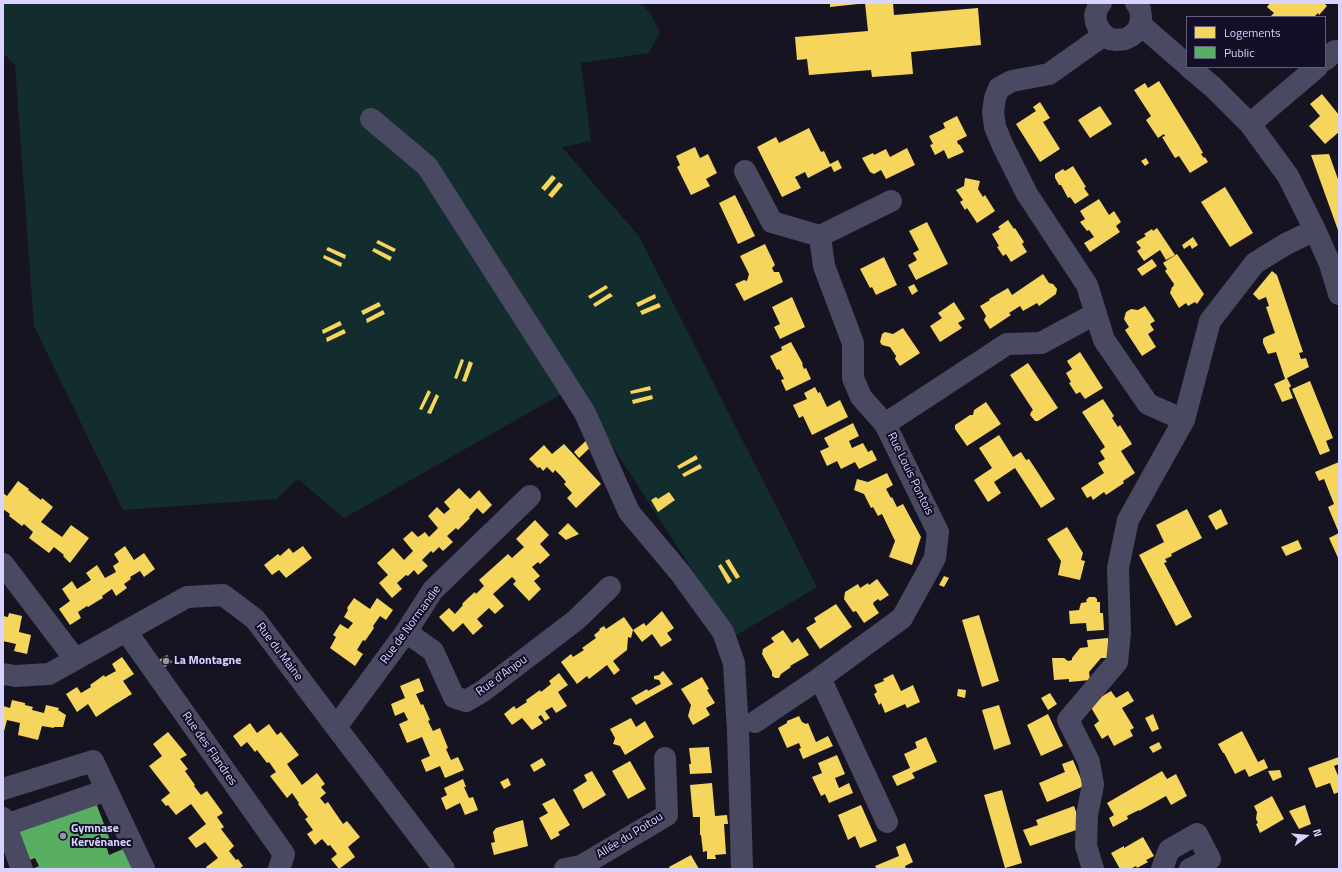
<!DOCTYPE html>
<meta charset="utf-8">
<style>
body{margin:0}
#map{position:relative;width:1342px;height:872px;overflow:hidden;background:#161421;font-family:"Titillium Web",sans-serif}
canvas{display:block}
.frame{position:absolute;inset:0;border:4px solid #d9d4ff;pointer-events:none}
.legend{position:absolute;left:1186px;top:16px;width:140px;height:52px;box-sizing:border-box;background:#130f26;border:1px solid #625e7d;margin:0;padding:5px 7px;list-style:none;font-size:12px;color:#d9d4ff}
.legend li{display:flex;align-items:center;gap:8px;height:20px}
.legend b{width:20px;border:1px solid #625e7d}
.north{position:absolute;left:1286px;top:816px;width:40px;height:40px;-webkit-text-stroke:3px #130f26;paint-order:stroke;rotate:74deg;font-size:11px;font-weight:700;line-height:16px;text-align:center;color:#d9d4ff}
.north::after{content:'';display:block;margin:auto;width:14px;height:18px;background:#d9d4ff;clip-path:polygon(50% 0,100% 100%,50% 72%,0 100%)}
</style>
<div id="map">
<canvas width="1342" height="872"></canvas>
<div class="frame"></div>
<ul class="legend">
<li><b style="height:11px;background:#f6d55c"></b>Logements</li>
<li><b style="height:11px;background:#5aae61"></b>Public</li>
</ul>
<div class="north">N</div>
</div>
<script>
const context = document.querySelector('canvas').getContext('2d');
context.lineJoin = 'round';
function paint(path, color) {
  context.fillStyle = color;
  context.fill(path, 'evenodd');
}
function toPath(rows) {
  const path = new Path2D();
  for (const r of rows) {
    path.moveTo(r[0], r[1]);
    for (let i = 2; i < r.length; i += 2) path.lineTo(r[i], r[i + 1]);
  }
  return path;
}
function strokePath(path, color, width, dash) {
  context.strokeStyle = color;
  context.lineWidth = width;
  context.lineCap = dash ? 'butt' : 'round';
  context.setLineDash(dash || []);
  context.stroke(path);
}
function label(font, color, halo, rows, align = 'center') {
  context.font = font + ' "Titillium Web",sans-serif';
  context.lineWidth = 4;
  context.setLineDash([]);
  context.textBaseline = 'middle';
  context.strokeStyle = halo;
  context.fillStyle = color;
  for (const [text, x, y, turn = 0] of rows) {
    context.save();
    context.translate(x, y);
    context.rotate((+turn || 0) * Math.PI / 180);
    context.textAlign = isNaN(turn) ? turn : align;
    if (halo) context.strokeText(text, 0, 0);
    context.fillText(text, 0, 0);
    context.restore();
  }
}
paint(toPath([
 [3,3,639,3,649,11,660,32,649,53,581,63,591,141,562,147,639,236,817,587,735,636,574,387,344,518,298,479,276,499,123,510,34,326,15,65,3,53]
]), '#132c2d');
paint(toPath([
 [830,3,858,3,858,4,830,7],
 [865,3,893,3,894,15,978,8,981,45,911,52,913,74,872,77,871,70,809,75,807,59,797,60,795,37,868,31],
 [1270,3,1324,3,1327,6,1319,15,1318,13,1314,17,1270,17,1274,13,1267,7],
 [1159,81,1198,144,1203,153,1201,154,1204,158,1205,157,1208,162,1190,173,1179,156,1175,158,1162,137,1165,136,1164,134,1158,138,1146,120,1151,116,1134,90,1145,83,1148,88],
 [1322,94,1339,115,1339,132,1325,144,1309,126,1320,116,1310,104],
 [1040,102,1050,118,1043,122,1060,149,1040,162,1016,124,1036,111,1033,107],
 [1100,106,1112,124,1090,138,1078,120],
 [957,116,967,136,957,141,958,144,960,145,964,152,948,159,944,150,935,155,930,145,933,144,929,136,945,128,943,123],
 [809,128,821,152,824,151,830,164,838,160,842,168,834,172,831,166,808,178,805,172,795,177,801,188,782,197,757,147,776,137,779,143],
 [695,147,700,158,708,154,717,173,706,179,710,186,691,195,677,167,680,165,676,156],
 [907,148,915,165,886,179,881,170,874,174,870,172,862,158,873,153,874,155,886,149,890,157],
 [1329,154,1339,182,1339,233,1311,155],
 [1146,158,1149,163,1145,166,1141,161],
 [1073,166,1086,187,1084,188,1089,195,1075,204,1070,197,1068,198,1061,185,1059,185,1055,178,1055,174,1063,169,1065,171],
 [552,175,556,178,545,191,541,188],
 [965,178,980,181,978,189,983,197,985,195,995,211,977,223,967,208,965,210,960,202,963,200,956,190,964,186],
 [559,182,563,185,552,198,548,195],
 [1225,187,1253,233,1230,247,1201,202],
 [735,195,755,236,738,244,719,203],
 [1099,199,1109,215,1114,211,1121,222,1116,226,1120,232,1090,252,1084,243,1094,237,1089,230,1087,231,1080,222,1085,219,1080,211],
 [1008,220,1014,229,1015,228,1024,242,1022,244,1027,252,1011,262,1006,254,1003,256,997,247,999,246,992,234,1000,229,998,227],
 [927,222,948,264,916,280,908,265,917,260,913,253,919,250,909,231],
 [1157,228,1175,255,1166,260,1160,250,1144,261,1137,251,1141,248,1136,242,1146,236,1144,234,1152,229,1153,231],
 [1193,237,1198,245,1192,249,1190,245,1184,249,1182,245],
 [378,240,396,249,394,252,376,243],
 [765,244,775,265,772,268,774,272,779,272,783,282,744,301,735,284,744,280,747,281,749,274,740,256],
 [328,247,346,255,345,259,326,250],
 [374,248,392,257,390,261,372,251],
 [1177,254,1204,294,1197,304,1195,302,1188,306,1186,303,1179,308,1170,293,1172,287,1173,287,1174,284,1165,271,1167,269,1163,263],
 [324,255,342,263,341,267,323,258],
 [884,257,897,285,876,295,872,287,870,288,860,269],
 [1152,259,1157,266,1142,276,1137,269],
 [1272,271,1277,275,1303,352,1299,353,1301,359,1306,358,1309,367,1287,378,1291,386,1289,388,1293,398,1282,402,1274,384,1285,379,1276,352,1268,354,1263,343,1263,339,1265,337,1275,333,1266,307,1269,306,1266,297,1259,300,1253,294],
 [1043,274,1049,283,1053,284,1057,289,1056,294,1039,306,1037,303,1023,311,1020,306,1009,313,1011,315,990,329,984,320,986,316,980,306,990,300,989,299,1008,288,1012,295],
 [914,284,918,291,912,295,908,287],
 [606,285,608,288,590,299,588,296],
 [610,293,613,296,595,307,593,304],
 [655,294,656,298,638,307,636,303],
 [792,297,805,327,780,339,774,327,780,324,772,307],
 [379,302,381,306,363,315,361,311],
 [954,302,965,319,958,323,962,328,940,342,930,326,942,318,938,313],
 [659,303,661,307,642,315,640,311],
 [1145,306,1155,321,1150,324,1154,330,1148,334,1156,347,1142,356,1125,330,1129,327,1124,319,1126,312,1131,309,1138,310],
 [383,310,385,314,367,323,366,319],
 [340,321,342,325,323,334,322,330],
 [903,328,920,353,900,366,895,359,896,356,890,347,882,345,880,342,882,334,885,332,893,334],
 [344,329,346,333,327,342,326,338],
 [791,342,803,364,802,364,804,369,806,368,811,379,786,391,781,380,784,379,779,369,777,370,770,356,782,350,781,347],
 [1080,352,1103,388,1085,399,1080,392,1076,394,1069,383,1071,382,1066,373,1072,369,1067,361],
 [461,359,464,360,457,379,454,378],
 [469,361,473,363,466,382,462,381],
 [1028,363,1058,408,1038,421,1035,421,1030,415,1031,412,1033,410,1010,375],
 [1310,381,1333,438,1326,441,1330,451,1320,455,1292,389],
 [650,386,651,390,631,394,630,391],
 [815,387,818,393,820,392,827,407,840,400,848,417,812,435,803,416,799,418,793,405,807,399,804,393],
 [428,390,431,392,422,410,419,409],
 [436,394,439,396,431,414,427,413],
 [652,395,653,399,633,404,632,400],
 [1103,399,1114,416,1112,418,1118,427,1120,425,1132,444,1121,451,1135,473,1123,481,1124,483,1106,495,1104,492,1093,500,1091,496,1087,498,1081,488,1104,473,1098,463,1105,459,1100,451,1105,447,1082,412],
 [986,402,1001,424,967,446,955,429,955,425,970,415,973,415,974,410],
 [853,423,859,436,849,441,852,448,863,443,868,452,872,450,877,460,859,469,855,462,841,469,837,461,827,466,820,451,829,447,824,438],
 [999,435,1013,457,1021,452,1026,460,1029,459,1055,499,1041,508,1015,468,994,482,1001,493,988,502,974,480,992,468,979,448],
 [591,436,595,443,579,458,574,452],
 [564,444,601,484,576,508,567,498,572,493,564,484,566,482,561,476,555,470,553,473,547,467,543,471,540,467,538,468,529,459,544,445,552,454],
 [696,455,698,459,679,469,677,466],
 [1339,462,1339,533,1328,507,1334,504,1324,479,1319,481,1315,472],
 [700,464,702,468,684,477,682,474],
 [887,473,893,485,886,489,891,498,892,497,897,507,903,504,921,537,912,565,889,557,895,541,882,514,878,516,873,507,871,508,864,494,854,490,857,479,868,482],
 [18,481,29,489,28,490,41,500,42,498,53,507,41,522,62,537,71,525,89,538,70,563,63,556,64,555,54,547,49,553,29,538,33,532,24,524,22,526,9,516,10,514,3,509,3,493,7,496],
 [459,488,470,499,479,490,492,505,483,514,477,508,469,517,470,518,458,530,456,528,447,536,453,542,443,551,439,547,433,553,431,551,422,560,428,566,418,575,414,570,408,576,406,575,397,583,402,589,392,598,379,583,388,575,377,563,393,548,404,560,413,551,403,539,412,531,418,537,425,532,429,537,438,528,428,516,437,507,444,514,450,509,444,502],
 [669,492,675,500,658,512,651,500,656,497,658,499],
 [1187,509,1202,538,1171,554,1172,556,1165,559,1167,562,1164,563,1192,617,1176,626,1139,555,1164,542,1156,525],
 [1221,509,1228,524,1216,530,1208,516],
 [535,520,549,535,540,544,550,555,540,564,538,562,532,567,540,576,534,581,541,589,529,601,513,584,516,581,512,577,493,594,504,606,495,614,489,608,477,619,483,626,473,635,463,623,453,632,439,617,449,608,455,614,463,605,462,604,468,598,475,592,476,594,484,586,479,580,508,554,512,558,524,547,516,539],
 [568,523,579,534,566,540,558,533],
 [1067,527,1083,553,1081,560,1085,561,1080,580,1058,575,1061,561,1047,539],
 [1339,533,1339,560,1329,538],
 [1298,540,1302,549,1286,556,1281,547],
 [125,546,134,560,144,553,155,569,144,577,140,571,130,577,131,579,124,584,127,588,116,596,112,589,102,596,103,598,96,602,88,607,87,606,78,612,81,618,70,625,59,609,70,601,62,589,72,581,77,589,91,580,86,573,97,565,105,578,116,572,113,566,119,562,114,554],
 [303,546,312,558,286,578,279,570,272,575,264,565,278,554,280,556,289,548,293,553],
 [729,559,740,577,736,579,725,561],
 [721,564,732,581,728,584,718,566],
 [944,576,949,578,944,587,939,585],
 [877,579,889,595,880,601,878,599,874,602,873,604,879,613,864,623,856,611,853,612,844,599,845,592,858,584,860,588,868,583,869,585],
 [1089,597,1095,597,1097,599,1097,602,1100,602,1100,613,1103,613,1104,630,1087,631,1086,623,1070,624,1069,611,1079,610,1081,603,1087,602,1086,600],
 [354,598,370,609,377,598,393,610,386,620,380,616,373,626,374,628,365,641,363,640,357,650,363,654,355,666,330,648,336,637,333,635,340,624,348,629,353,623,344,617,348,610,347,608],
 [836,604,852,627,820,649,806,628,816,622,814,618],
 [662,611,674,628,667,633,672,640,661,647,652,634,642,642,633,630,644,623,646,626],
 [9,613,22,616,19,632,31,635,27,654,14,651,16,644,3,641,3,616,8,617],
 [979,615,999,681,982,687,962,620],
 [624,617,633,630,631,638,628,637,627,650,613,661,620,670,614,675,607,665,589,679,587,676,577,684,561,662,571,654,573,657,584,650,582,648,596,638,594,635,600,630,599,629,604,626,606,629],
 [783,630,792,643,798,638,809,655,790,666,791,667,781,674,779,678,775,678,772,676,772,672,762,654,763,649,774,642,771,638],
 [1108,638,1109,658,1101,658,1089,672,1090,680,1069,682,1069,679,1054,680,1052,658,1064,658,1068,661,1072,660,1072,658,1080,648,1088,647,1087,640],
 [167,655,172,662,165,667,159,660],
 [122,657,134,674,123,681,132,694,114,705,96,717,88,704,77,712,66,694,77,687,81,693,91,687,90,685,104,675,105,677,116,671,112,664],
 [663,671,673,684,636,705,631,698,647,689,648,691,661,684,659,680,654,679,654,676,659,675],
 [559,673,568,685,558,692,567,706,556,713,552,707,545,711,550,718,545,721,541,715,538,717,543,723,532,730,522,718,512,725,504,714,514,706,516,709,527,702,526,700,540,690,541,692,551,684,549,681],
 [893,674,901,691,913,685,920,702,907,708,905,704,885,713,881,703,879,705,874,694,877,692,874,685,884,681,883,679],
 [702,677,709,689,707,690,715,703,706,708,710,715,693,725,688,716,691,705,681,689],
 [419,678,424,691,416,694,421,705,423,704,430,720,428,721,433,731,440,728,448,748,446,749,451,760,458,757,464,770,445,778,440,766,426,772,421,760,430,756,422,737,407,743,399,724,408,720,404,712,395,716,391,704,405,698,400,686],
 [958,689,966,690,965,698,957,696],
 [1111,691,1116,698,1128,691,1134,701,1122,708,1134,728,1130,730,1133,736,1114,746,1108,735,1102,739,1094,725,1099,721,1089,704],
 [1050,693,1057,704,1048,710,1041,698],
 [12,700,25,703,25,705,33,707,32,710,44,713,46,705,59,708,58,710,66,715,63,727,54,727,54,728,42,726,38,740,18,735,20,723,7,720,3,735,3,706,10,708],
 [999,705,1011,744,994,750,982,710],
 [1048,714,1063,746,1041,756,1027,725],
 [1153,714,1159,729,1152,732,1145,718],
 [799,716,802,722,806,724,808,723,816,742,828,736,833,746,803,759,799,749,801,748,799,743,787,748,778,728,787,723,787,721],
 [631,718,636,727,645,721,654,737,625,755,620,746,613,744,615,738,610,729],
 [250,723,257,733,269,724,277,735,281,732,299,755,287,764,302,785,317,773,325,784,321,787,326,793,320,798,325,804,328,802,343,824,347,821,360,837,348,847,355,857,339,869,331,859,337,854,330,845,328,846,322,839,315,845,307,834,313,830,305,819,308,817,298,804,299,803,292,793,287,798,270,776,276,772,269,762,267,763,257,750,255,752,247,742,241,747,233,736],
 [1242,731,1258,762,1264,759,1268,768,1249,777,1245,769,1235,774,1224,753,1223,753,1218,744],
 [168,732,187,755,180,759,188,769,185,771,195,785,194,786,201,795,207,791,223,813,217,817,224,827,221,829,234,846,229,851,236,860,238,859,243,866,239,869,207,869,206,867,218,858,205,842,196,848,188,838,206,824,191,804,176,815,168,805,166,806,161,800,170,793,149,766,162,756,153,744],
 [926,737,937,762,912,773,915,778,897,786,892,776,910,768,904,754,917,748,915,742],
 [1159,742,1162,748,1153,753,1149,747],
 [709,747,712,773,690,774,689,764,691,764,689,748],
 [837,755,845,774,835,778,839,788,849,783,853,793,829,803,825,794,821,796,812,777,822,773,818,763],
 [1339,757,1339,764,1334,766,1339,778,1339,792,1334,794,1330,783,1316,788,1308,768],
 [542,758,546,765,534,772,530,765],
 [1073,760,1084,786,1047,802,1039,783,1065,772,1062,764],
 [630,761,646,789,628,799,612,771],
 [1280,770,1282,777,1273,781,1268,771],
 [592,771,606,795,583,809,573,790,587,781,584,775],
 [1162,771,1167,779,1176,774,1187,796,1171,805,1166,796,1139,811,1139,810,1127,816,1128,819,1113,827,1109,818,1114,815,1107,803],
 [508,778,511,785,504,789,500,782],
 [463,779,466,787,464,787,469,798,473,797,478,810,465,815,460,803,446,810,441,798,447,795,444,788],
 [712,783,715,816,727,815,728,824,724,824,726,854,715,855,716,859,707,859,707,851,703,852,701,835,700,835,700,817,693,817,690,785],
 [1002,790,1022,863,1005,868,984,795],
 [1272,796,1284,819,1260,833,1256,824,1258,823,1256,819,1257,812,1254,806],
 [554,798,570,825,558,832,560,835,551,840,539,818,548,813,542,804],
 [861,805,877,841,860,848,855,836,848,840,838,815],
 [1305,805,1311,824,1299,829,1289,811],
 [1074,806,1082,828,1030,846,1023,830,1038,825,1036,820],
 [523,820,528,846,494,855,491,843,495,842,493,832,496,828],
 [1143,837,1154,856,1146,860,1148,862,1137,868,1136,866,1130,869,1120,869,1111,853,1124,846,1124,848],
 [905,843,913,862,905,866,906,869,877,869,875,866,899,856,896,847],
 [691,855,699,869,670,869,669,867]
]), '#f6d55c');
paint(toPath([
 [96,803,110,840,105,842,109,855,128,847,136,869,32,869,39,866,35,858,27,861,17,832]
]), '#5aae61');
strokePath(toPath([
 [1101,3,1098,7,1095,15,1096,22,1099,29,1104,35,1110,39,1117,40,1125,39,1131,36,1137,31,1140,24,1141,17,1140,9,1136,3],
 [1140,24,1187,65],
 [1104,35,1049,74,1012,81,999,88,995,98,993,112,995,127,1003,146,1027,194,1087,285,1104,340,1148,404,1184,420],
 [1325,60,1335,51,1339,52],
 [1189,67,1214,88,1250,124,1288,176,1315,230,1330,264,1339,294],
 [371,119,427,166,585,413,629,512,681,574,723,632,734,663,738,731,742,869],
 [1250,124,1317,67],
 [745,171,772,222,820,236,824,266,853,343,853,378,861,397,885,424,938,532,935,558,902,618,820,678,887,822],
 [820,236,891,201],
 [885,424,1007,344,1041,343,1095,314],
 [3,564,75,659],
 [126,631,284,854,279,869],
 [406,632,433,651,454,697,466,701,483,691,576,620,610,587],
 [3,674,15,676,49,674,187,597,223,595,255,619,336,727,444,869],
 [755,722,820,678],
 [336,727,406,632,433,590,530,496],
 [3,789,93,761,144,869],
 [3,818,22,869],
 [6,825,107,790],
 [565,869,581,866,667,815,665,758],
 [1093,869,1086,846,1087,815,1093,785,1089,762,1068,720,1117,662,1120,633,1118,568,1128,520,1184,420,1210,321,1255,263,1286,244,1315,230],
 [1162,869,1169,850,1197,834,1210,859,1190,869]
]), '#4a4962', 22);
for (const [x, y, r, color] of [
 [166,661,4,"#9591b1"],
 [63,836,4,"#9591b1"]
]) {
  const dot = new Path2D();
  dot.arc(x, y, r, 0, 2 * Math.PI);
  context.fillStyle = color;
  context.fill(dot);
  strokePath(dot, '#130f26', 1.5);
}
label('12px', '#d9d4ff', '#130f26', [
 ["Rue Louis Pontois",910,474,64],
 ["Rue de Normandie",411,625,-54],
 ["Rue du Maine",279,652,53],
 ["Rue d'Anjou",502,676,-36],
 ["Rue des Flandres",209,749,55],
 ["Allée du Poitou",630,836,-32]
]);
label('bold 12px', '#d9d4ff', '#130f26', [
 ["La Montagne",174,661],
 ["Gymnase",71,829],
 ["Kervénanec",71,843]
], 'left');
</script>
